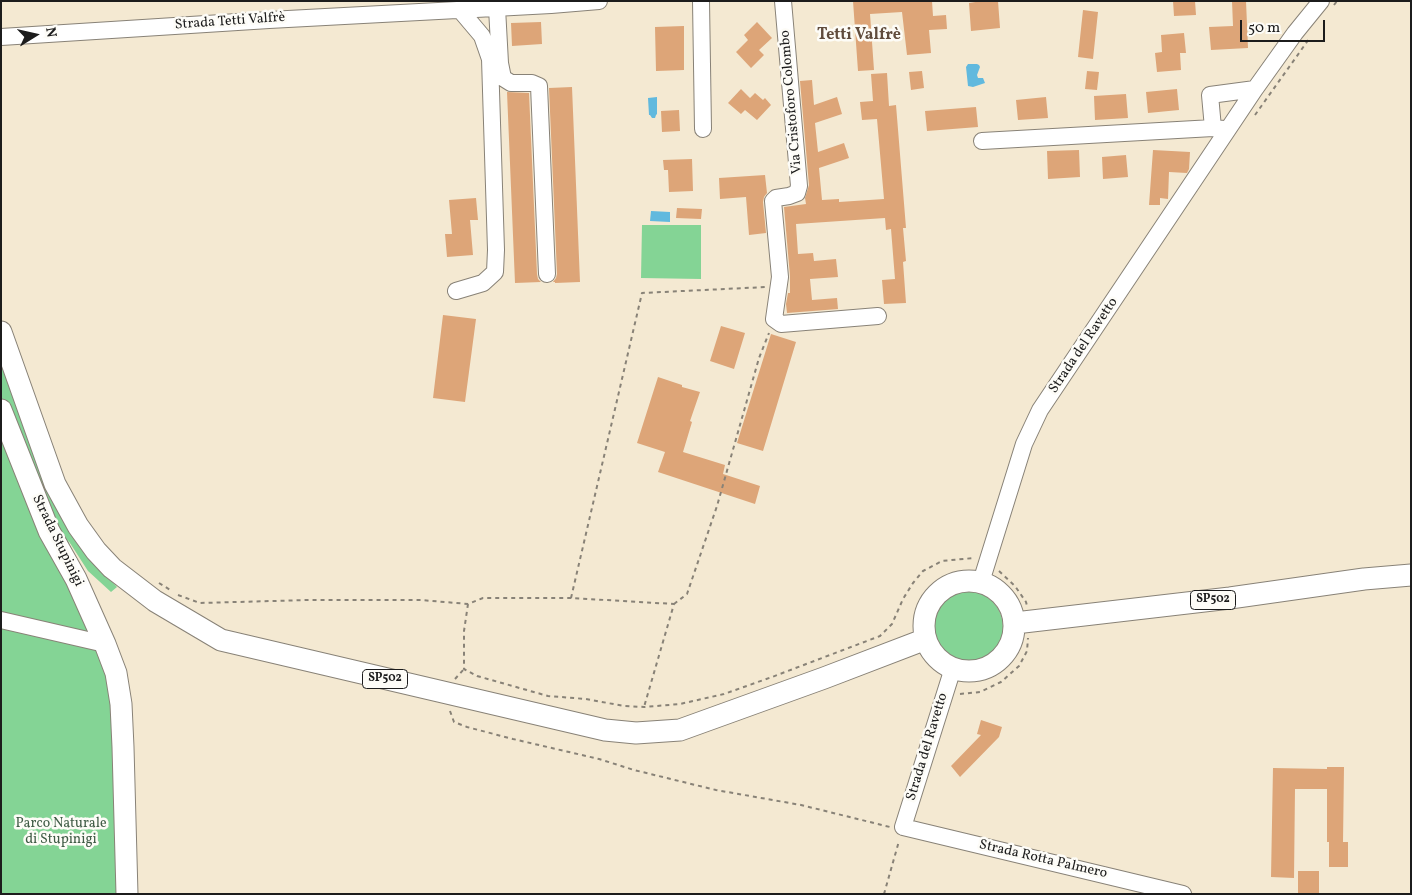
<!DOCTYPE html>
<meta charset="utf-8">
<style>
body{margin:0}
#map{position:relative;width:1412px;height:895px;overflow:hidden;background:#f4e9d2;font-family:Vollkorn,serif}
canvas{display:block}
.frame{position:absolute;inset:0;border:2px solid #1c1c1c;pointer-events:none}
.north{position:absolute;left:10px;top:10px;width:50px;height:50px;-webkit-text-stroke:4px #fdfcf7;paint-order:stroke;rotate:80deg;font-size:14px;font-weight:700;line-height:20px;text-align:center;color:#1c1c1c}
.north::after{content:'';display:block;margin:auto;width:18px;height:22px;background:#1c1c1c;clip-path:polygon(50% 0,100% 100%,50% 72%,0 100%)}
.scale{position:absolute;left:1240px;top:20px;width:85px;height:22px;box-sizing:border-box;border:2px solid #1c1c1c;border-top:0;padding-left:6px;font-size:15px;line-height:18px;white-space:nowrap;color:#1c1c1c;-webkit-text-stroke:4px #fdfcf7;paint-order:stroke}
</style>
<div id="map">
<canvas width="1412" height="895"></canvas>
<div class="frame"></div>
<div class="north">N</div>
<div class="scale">50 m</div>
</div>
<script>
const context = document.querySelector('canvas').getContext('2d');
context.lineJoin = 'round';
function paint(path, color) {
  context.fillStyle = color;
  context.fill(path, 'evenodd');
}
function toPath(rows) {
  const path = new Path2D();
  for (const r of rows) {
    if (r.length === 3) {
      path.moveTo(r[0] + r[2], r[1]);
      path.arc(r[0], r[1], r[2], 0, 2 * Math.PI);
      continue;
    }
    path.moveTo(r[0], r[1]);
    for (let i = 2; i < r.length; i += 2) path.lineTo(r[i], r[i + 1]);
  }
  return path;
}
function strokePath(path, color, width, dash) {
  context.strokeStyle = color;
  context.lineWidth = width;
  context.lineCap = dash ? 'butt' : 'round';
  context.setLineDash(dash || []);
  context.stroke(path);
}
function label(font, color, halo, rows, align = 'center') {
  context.font = font + ' Vollkorn,serif';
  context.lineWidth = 5;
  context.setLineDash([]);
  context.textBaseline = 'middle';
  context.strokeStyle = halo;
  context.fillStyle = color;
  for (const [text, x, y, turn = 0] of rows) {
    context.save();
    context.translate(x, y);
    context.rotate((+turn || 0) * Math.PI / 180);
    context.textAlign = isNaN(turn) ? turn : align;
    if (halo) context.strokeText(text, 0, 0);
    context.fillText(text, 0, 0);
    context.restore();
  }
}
paint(toPath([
 [642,225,701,225,701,279,641,278],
 [1,356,84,550,117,587,111,592,88,571,68,540,98,621,115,678,123,894,1,894],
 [967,627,36]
]), '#84d495');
paint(toPath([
 [968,64,977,64,979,65,980,67,977,75,978,78,983,78,985,83,973,87,968,86,966,67],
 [657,97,657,114,656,115,655,118,652,118,650,115,649,115,648,98],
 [651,211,670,212,670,222,650,221]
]), '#61b9de');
paint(toPath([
 [853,1,932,1,933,16,946,15,947,29,929,30,931,53,907,55,902,12,870,14,874,70,858,71],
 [982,1,998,1,1000,28,971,31,969,3],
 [1173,1,1195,1,1196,15,1174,16],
 [1232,1,1246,1,1248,48,1211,50,1209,27,1233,26],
 [1083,10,1098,12,1093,59,1078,57],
 [541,22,542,44,512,46,511,23],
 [757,22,772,38,759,50,764,55,751,68,736,52,748,40,744,35],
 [684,26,684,70,656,71,655,27],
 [1184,33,1186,53,1180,53,1181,70,1157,72,1155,53,1162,52,1161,35],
 [922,71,924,88,911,90,909,72],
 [1087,71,1099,72,1097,90,1085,89],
 [887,73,889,106,896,105,906,228,903,228,906,261,903,262,906,303,884,304,882,280,895,279,891,229,886,230,885,218,796,224,798,254,813,253,814,261,836,259,838,277,810,279,812,300,837,298,838,309,787,313,786,304,788,293,790,293,790,276,784,207,806,204,805,198,809,185,800,81,812,80,814,105,837,97,842,114,815,123,818,152,844,143,849,158,819,168,822,200,839,199,839,202,884,199,877,119,862,120,860,102,873,101,871,74],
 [572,87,580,282,555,283,555,282,553,282,556,278,557,274,549,88],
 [741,89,750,98,755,93,763,100,765,98,771,105,757,120,745,110,741,114,728,103],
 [1177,89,1179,110,1148,113,1146,92],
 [507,92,529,93,537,274,538,279,541,282,515,283],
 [1126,94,1128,118,1095,120,1094,96],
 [1046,97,1048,118,1018,120,1016,100],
 [976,107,978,127,927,131,925,111],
 [679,110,680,131,662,132,661,111],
 [1079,150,1080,177,1048,179,1047,151],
 [1153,150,1190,152,1189,169,1187,173,1169,172,1168,199,1160,198,1160,205,1149,205],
 [1126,155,1128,177,1103,179,1102,157],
 [692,159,693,191,669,192,668,170,664,170,663,160],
 [765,175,767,193,764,197,763,202,766,233,749,235,746,197,720,199,719,178],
 [476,198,478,220,470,220,473,255,447,257,445,234,452,234,449,200],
 [677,208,702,209,701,219,676,218],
 [443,315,476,319,465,402,433,398],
 [721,326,745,333,734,369,710,361],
 [771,334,796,342,763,451,737,443],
 [658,377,682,385,682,387,700,392,690,421,692,422,683,452,725,465,723,474,760,486,755,504,658,472,665,452,637,443],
 [981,720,1002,727,999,737,960,777,951,766,981,735,977,734],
 [1327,767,1344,767,1343,842,1348,842,1348,867,1329,867,1329,842,1327,842,1327,789,1295,789,1294,878,1271,877,1273,768,1327,769],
 [1298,871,1319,871,1319,893,1298,893]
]), '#dda578');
const minor = toPath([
 [701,1,703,129],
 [783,1,799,186,797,193,789,196,776,198,773,201,780,277,774,319,781,324,878,316],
 [497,8,500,63,503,78,511,83,532,83,539,86,547,274],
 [1,37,269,20,551,5,599,1],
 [1224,129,1213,128,1210,95,1255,89],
 [982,141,1213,128],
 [456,291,483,283,495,272,496,250,490,59,482,36,460,10],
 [981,582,1024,444,1040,410,1255,89,1295,33,1321,1],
 [1,620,105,644],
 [953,668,903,827,1183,894]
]);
const major = toPath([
 [1,332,55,484,78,526,96,551,112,568,155,601,221,640,605,730,636,733,680,730,824,678,926,639],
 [1,410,49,531,76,579,105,644,116,673,121,704,123,747,127,894],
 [969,626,45],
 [1015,623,1230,598,1364,579,1411,575]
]);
strokePath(minor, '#888277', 18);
strokePath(major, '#888277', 23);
strokePath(toPath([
 [1334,5,1337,1],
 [1255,115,1309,39],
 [999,571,1015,586,1026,602,1027,606],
 [159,583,172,591],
 [178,595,200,603,309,600,421,600,468,604,483,598,571,598,674,604,644,707],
 [571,598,642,293,766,287],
 [468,604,464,631,464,669,477,676,548,696,586,699,624,706,644,707,680,704,724,694,772,677,880,636,892,624,903,599,913,583,923,571,942,561,974,558],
 [674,604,687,594,717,506,759,358,769,333],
 [455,679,464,669],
 [960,694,980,692,1001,682,1019,666,1027,651,1028,638],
 [450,711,454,722,467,727,513,739,599,759,634,770,716,790,801,805,890,827],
 [884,894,899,841]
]), '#888277', 2, [4, 4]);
strokePath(minor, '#fff', 16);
strokePath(major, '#fff', 21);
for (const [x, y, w] of [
 [1213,600,45],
 [385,679,45]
]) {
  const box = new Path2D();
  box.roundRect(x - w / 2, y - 9.5, w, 19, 4);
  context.fillStyle = '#fdfcf7';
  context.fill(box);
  strokePath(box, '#1c1c1c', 1);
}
label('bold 12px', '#1c1c1c', null, [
 ["SP502",1213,600],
 ["SP502",385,679]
]);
label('14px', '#1c1c1c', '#fdfcf7', [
 ["Strada Tetti Valfrè",230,22,-4],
 ["Via Cristoforo Colombo",792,102,-95],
 ["Strada del Ravetto",1084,346,-56],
 ["Strada Stupinigi",57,541,64],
 ["Strada del Ravetto",928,747,-73],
 ["Strada Rotta Palmero",1043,860,13]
]);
label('14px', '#405c46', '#fdfcf7', [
 ["Parco Naturale",61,824],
 ["di Stupinigi",61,840]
]);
label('bold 16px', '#604c3c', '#fdfcf7', [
 ["Tetti Valfrè",859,36]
]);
</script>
